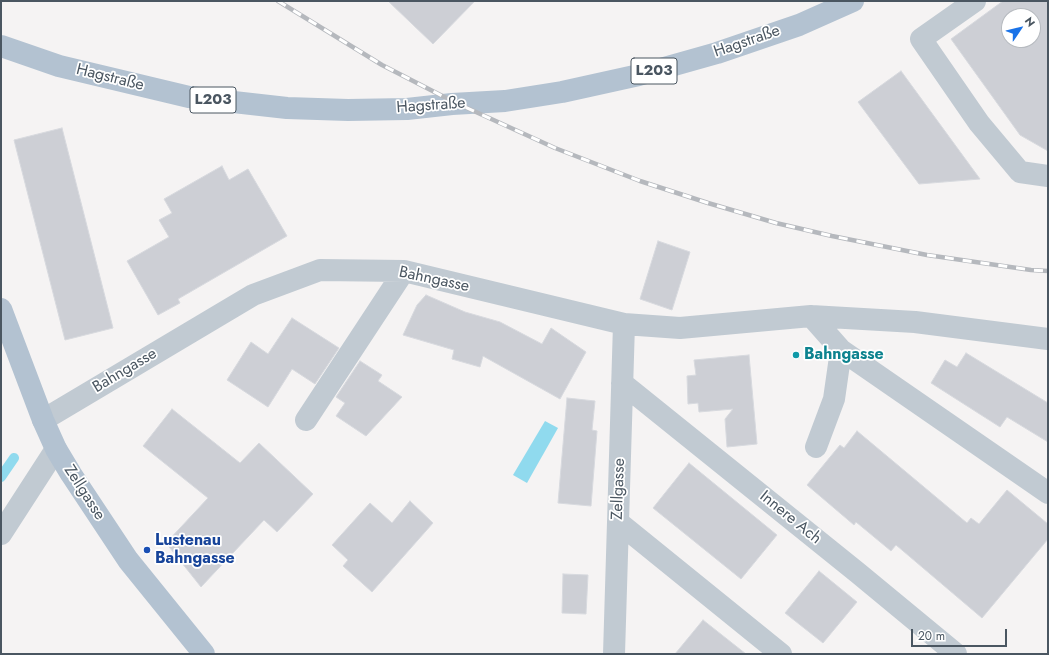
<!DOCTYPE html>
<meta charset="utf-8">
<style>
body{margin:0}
#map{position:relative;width:1049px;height:655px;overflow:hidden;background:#f5f3f3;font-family:Jost,sans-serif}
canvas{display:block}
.frame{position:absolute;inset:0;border:2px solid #4a5661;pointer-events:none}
.north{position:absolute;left:1001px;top:8px;width:40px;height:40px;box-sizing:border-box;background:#fff;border:1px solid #b7bbc0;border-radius:50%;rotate:55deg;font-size:11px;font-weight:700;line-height:16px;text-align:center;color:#4a5661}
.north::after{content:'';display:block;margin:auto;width:14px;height:18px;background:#1a73e8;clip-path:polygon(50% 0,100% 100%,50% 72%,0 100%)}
.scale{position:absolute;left:911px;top:629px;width:96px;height:18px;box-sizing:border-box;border:2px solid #4a5661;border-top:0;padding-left:5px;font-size:12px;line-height:14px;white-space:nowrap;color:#4a5661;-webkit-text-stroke:3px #fff;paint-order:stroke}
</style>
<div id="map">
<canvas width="1049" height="655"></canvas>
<div class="frame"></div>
<div class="north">N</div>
<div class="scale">20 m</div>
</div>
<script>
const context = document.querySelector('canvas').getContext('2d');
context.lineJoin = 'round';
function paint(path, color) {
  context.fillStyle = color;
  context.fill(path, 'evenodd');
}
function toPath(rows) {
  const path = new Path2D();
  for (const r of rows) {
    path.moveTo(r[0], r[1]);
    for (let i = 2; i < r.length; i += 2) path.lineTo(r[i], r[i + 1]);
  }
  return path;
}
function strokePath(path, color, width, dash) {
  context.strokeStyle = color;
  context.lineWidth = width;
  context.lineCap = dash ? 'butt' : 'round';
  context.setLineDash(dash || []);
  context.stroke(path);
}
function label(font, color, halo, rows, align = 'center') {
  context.font = font + ' Jost,sans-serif';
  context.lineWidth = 3.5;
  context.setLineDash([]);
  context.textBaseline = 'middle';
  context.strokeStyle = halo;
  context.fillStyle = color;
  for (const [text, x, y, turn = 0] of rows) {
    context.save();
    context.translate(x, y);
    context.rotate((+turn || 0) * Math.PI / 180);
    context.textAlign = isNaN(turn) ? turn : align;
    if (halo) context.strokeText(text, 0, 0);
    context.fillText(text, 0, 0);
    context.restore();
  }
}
paint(toPath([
 [545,421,558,428,527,483,513,475]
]), '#90daee');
strokePath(toPath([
 [1,477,14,458]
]), '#90daee', 10);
const building = toPath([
 [388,1,475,1,433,44,388,1],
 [1003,1,1048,1,1048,151,1020,135,951,39,1003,1],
 [1009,16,1033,16,1033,40,1009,40,1009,16],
 [901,71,980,179,919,184,858,102,901,71],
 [62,128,113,328,65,340,14,140,62,128],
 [222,166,229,180,248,169,287,236,178,299,180,303,158,315,127,261,169,237,159,220,172,213,164,199,222,166],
 [658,241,690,252,672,310,640,299,658,241],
 [426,295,465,312,500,322,542,344,551,328,586,352,560,399,483,356,480,367,452,359,454,350,403,335,417,305,426,295],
 [292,318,339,348,315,384,292,369,268,407,227,380,251,342,268,354,292,318],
 [966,353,1048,403,1048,442,1007,417,1000,427,931,383,945,360,957,367,966,353],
 [749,355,757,444,727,447,725,419,733,409,699,412,698,403,688,404,687,376,696,375,694,360,749,355],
 [360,361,382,375,378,381,402,397,366,436,336,416,345,403,336,397,360,361],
 [567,398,595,401,592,430,597,431,591,506,558,503,567,398],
 [172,409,240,463,259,443,313,494,277,532,264,520,201,587,166,543,208,498,143,446,172,409],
 [857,431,967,523,971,518,979,524,1007,490,1048,524,1048,539,982,618,896,545,891,551,856,522,854,525,807,485,840,445,844,448,857,431],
 [689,463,777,535,741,579,653,508,689,463],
 [410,501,433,523,372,592,343,566,348,560,332,545,370,503,392,523,410,501],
 [819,571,857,602,823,643,785,613,819,571],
 [563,574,588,575,586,614,562,613,563,574],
 [703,620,746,654,675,654,703,620]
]);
paint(building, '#cdcfd5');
strokePath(building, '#d7d9de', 1);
strokePath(toPath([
 [975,1,921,39,979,123,1020,172,1048,176],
 [811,316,841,350,1048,493],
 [622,383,858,573,956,654],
 [43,420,253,295,320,270,404,271,624,324,680,328,811,316,915,322,1048,339],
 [306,420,404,271],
 [816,447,834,399,841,350],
 [618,522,781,654],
 [1,534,56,449],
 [614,654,624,324]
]), '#c1cad2', 22);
strokePath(toPath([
 [1,46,59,66,189,97,287,108,348,110,407,109,452,104,505,101,562,92,639,75,717,53,799,25,853,1],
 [1,309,43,420,56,449,71,474,128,560,204,654]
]), '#b3c2d1', 22);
const rail = toPath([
 [278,1,382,65,454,102,555,148,640,181,708,203,776,223,832,236,927,255,1031,270,1048,271]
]);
strokePath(rail, '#b5b8bd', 4.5);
strokePath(rail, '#fff', 3, [9]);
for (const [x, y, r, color] of [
 [796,355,4,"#0f9aa8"],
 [147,550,4,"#1a4fb4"]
]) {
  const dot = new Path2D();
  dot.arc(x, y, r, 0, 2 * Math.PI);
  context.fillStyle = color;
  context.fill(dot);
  strokePath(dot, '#fff', 1.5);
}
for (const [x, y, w] of [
 [654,71,46],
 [213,100,46]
]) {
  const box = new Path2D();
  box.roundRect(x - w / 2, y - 13, w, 26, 3);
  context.fillStyle = '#fff';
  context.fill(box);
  strokePath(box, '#4a5661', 1);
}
label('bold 15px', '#4a5661', null, [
 ["L203",654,71],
 ["L203",213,100]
]);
label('16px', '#4a5661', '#fff', [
 ["Hagstraße",747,42,-19],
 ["Hagstraße",110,78,14],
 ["Hagstraße",431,106,-4],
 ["Bahngasse",434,280,12],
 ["Bahngasse",125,371,-31],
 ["Zellgasse",619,489,-88],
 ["Zellgasse",84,493,57],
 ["Innere Ach",790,518,39]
]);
label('bold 16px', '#0d838f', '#fff', [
 ["Bahngasse",804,355]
], 'left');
label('bold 16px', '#164399', '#fff', [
 ["Lustenau",155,541],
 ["Bahngasse",155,559]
], 'left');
</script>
